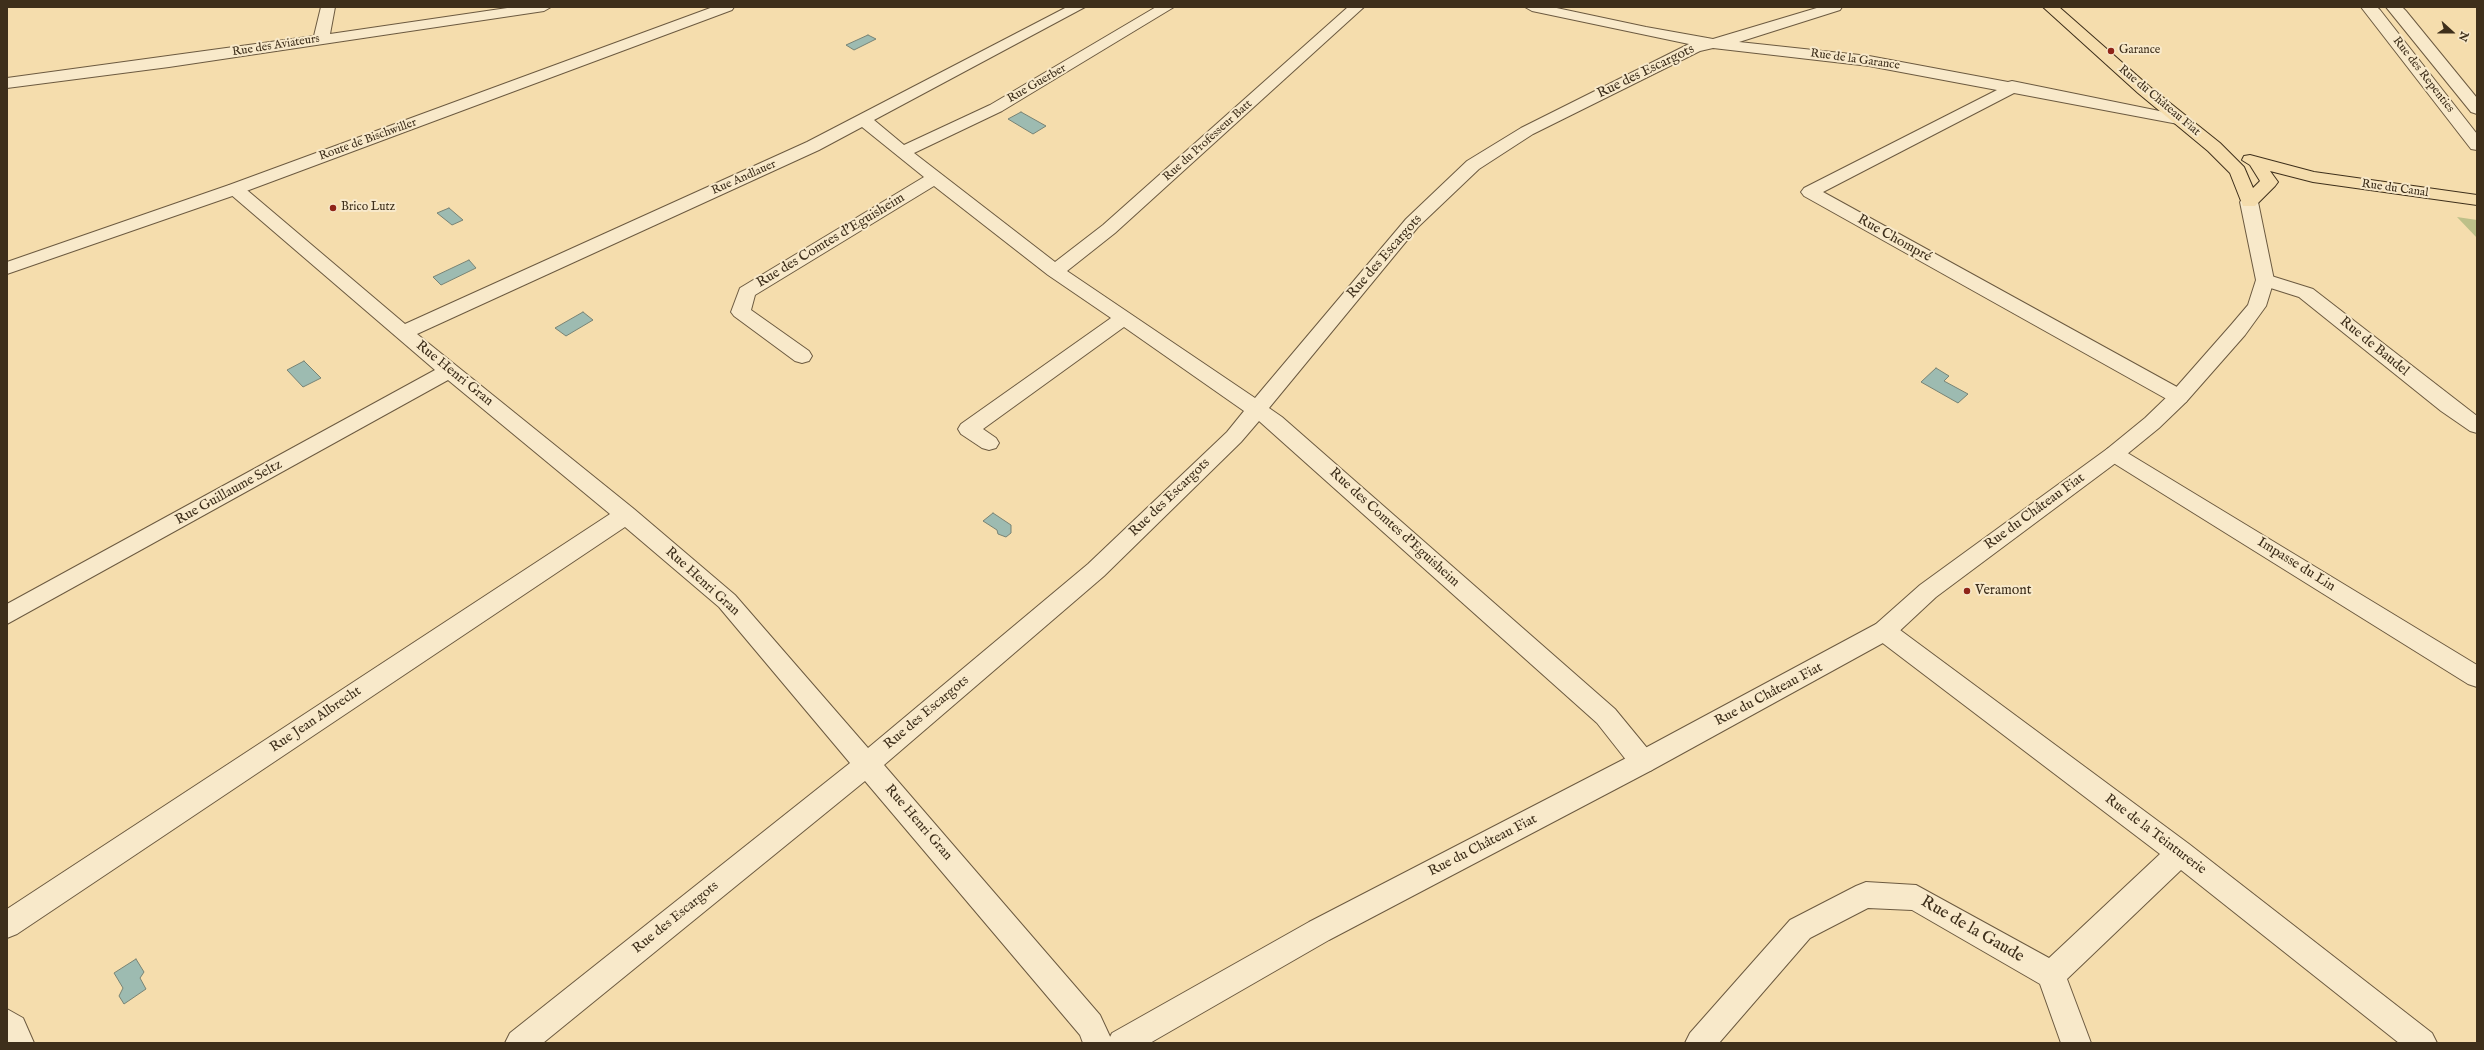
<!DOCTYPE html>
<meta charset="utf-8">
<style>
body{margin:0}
#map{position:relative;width:2484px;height:1050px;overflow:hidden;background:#f5ddad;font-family:"IM FELL English",serif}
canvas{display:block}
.frame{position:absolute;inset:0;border:8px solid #3e2f1b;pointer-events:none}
.north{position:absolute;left:2432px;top:12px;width:40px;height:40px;-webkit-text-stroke:3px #f8e9ca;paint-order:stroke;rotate:111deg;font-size:11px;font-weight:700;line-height:16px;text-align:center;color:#3e2f1b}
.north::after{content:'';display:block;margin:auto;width:14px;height:18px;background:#3e2f1b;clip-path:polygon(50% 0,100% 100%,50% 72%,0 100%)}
</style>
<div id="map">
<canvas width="2484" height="1050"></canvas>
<div class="frame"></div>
<div class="north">N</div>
</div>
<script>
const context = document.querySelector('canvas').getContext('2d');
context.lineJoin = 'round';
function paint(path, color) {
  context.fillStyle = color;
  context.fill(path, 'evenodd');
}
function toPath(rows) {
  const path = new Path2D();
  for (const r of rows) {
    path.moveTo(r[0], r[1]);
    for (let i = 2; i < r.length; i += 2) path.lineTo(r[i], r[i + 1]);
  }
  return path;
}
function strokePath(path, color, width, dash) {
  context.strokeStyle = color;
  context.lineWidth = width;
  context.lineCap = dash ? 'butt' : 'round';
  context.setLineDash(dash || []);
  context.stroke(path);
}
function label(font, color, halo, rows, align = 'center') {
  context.font = font + ' "IM FELL English",serif';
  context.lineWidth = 4;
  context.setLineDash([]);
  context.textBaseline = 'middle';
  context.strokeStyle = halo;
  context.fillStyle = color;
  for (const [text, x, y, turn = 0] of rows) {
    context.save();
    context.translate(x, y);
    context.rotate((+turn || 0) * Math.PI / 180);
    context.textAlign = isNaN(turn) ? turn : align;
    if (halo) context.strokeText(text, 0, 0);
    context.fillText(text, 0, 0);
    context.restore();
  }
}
paint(toPath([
 [2457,217,2477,220,2477,238]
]), '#bdc089');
const water = toPath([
 [868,35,876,39,854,50,846,45,868,35],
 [1021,112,1046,126,1033,134,1008,119,1021,112],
 [449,208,463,220,452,225,437,213,449,208],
 [469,260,476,268,441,285,433,277,469,260],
 [583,312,593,320,566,336,555,328,583,312],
 [304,361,321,378,303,387,287,370,304,361],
 [1936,368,1949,376,1944,381,1968,394,1958,403,1921,382,1936,368],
 [993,513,1011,525,1011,533,1006,537,998,534,997,530,983,521,993,513],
 [136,959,144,972,140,978,146,989,124,1004,119,996,123,988,114,973,136,959]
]);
paint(water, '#9dbbb1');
strokePath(water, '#778375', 1);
const minor = toPath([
 [321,7,335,7,330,34,514,7,551,7,544,11,169,67,7,88,7,78,314,36,321,7],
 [1067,7,1085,7,874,120,904,145,990,105,1156,7,1174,7,1002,111,914,153,1055,262,1103,225,1348,7,1364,7,1115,233,1067,271,1255,398,1406,219,1467,161,1521,128,1689,44,1532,11,1525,7,1552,7,1646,27,1713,39,1820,7,1842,7,1840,10,1739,42,1869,56,2008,82,2012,81,2184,116,2186,119,2184,122,2178,124,2014,93,1823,192,2186,392,2189,397,2186,402,2179,404,2172,402,1804,196,1801,192,1804,188,1997,90,1869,66,1713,48,1700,51,1533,134,1479,169,1418,227,1269,408,1282,417,1615,709,1652,754,1656,762,1652,770,1643,773,1634,770,1597,723,1259,421,1241,442,1104,576,884,765,1100,1015,1113,1043,1083,1043,1080,1035,865,781,543,1043,505,1043,510,1033,850,763,719,607,625,527,17,934,7,938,7,909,610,514,448,380,7,624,7,604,435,370,229,193,226,189,229,185,241,185,405,324,807,142,1067,7],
 [862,127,924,177,740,288,731,312,734,316,795,361,802,363,809,361,812,356,809,351,751,310,755,295,934,186,1048,275,1111,318,961,424,958,429,961,434,982,448,989,450,996,448,999,443,996,438,983,429,1124,327,1244,411,1227,432,1088,564,868,748,735,595,634,509,417,334,819,150,862,127],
 [2361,7,2377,7,2380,10,2477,134,2477,150,2471,149,2361,7],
 [2386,7,2402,7,2406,11,2477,98,2477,114,2471,112,2386,7],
 [2265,274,2313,289,2477,416,2477,433,2470,431,2441,411,2299,297,2258,284,2256,280,2258,276,2265,274],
 [2114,446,2121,449,2477,665,2477,687,2468,684,2107,459,2103,454,2107,449,2114,446],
 [1884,622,1892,624,2189,844,2432,1033,2437,1043,2399,1043,2181,870,2067,979,2091,1043,2061,1043,2040,984,1912,910,1868,908,1810,938,1719,1043,1685,1043,1690,1033,1790,920,1856,886,1866,882,1916,885,2049,958,2160,854,1876,638,1872,631,1876,624,1884,622],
 [7,1009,23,1018,34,1043,7,1043,7,1009]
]);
const tertiary = toPath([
 [713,7,734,7,732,10,241,193,7,274,7,262,229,185,713,7],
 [2249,197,2255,198,2258,202,2274,280,2266,306,2245,335,2186,402,2159,428,2121,459,1936,597,1892,638,1652,770,1329,940,1150,1043,1107,1043,1112,1033,1309,922,1634,754,1876,624,1920,585,2107,449,2145,418,2172,392,2231,325,2248,305,2256,280,2240,202,2243,198,2249,197]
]);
const primary = toPath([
 [2043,7,2059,7,2150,87,2220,143,2244,167,2253,188,2260,181,2250,165,2242,160,2244,156,2250,155,2314,172,2477,195,2477,205,2313,182,2270,171,2278,182,2275,186,2255,206,2243,206,2230,173,2208,151,2138,93,2043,7]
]);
strokePath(minor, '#6c5a40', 2);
strokePath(tertiary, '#6c5a40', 2);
strokePath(primary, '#3e2f1b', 2);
paint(minor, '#f8e9ca');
paint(tertiary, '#f8e9ca');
paint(primary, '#f5ddad');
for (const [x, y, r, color] of [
 [2111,51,4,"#8f2418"],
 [333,208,4,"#8f2418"],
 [1967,591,4,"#8f2418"]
]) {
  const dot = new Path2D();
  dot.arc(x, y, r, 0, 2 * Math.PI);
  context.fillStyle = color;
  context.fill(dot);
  strokePath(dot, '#f8e9ca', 1.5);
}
label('12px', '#3e2f1b', '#f8e9ca', [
 ["Rue des Aviateurs",276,46,-9],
 ["Rue de la Garance",1855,60,8],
 ["Rue des Repenties",2423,75,52],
 ["Rue Guerber",1037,84,-30],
 ["Rue du Château Fiat",2159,101,40],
 ["Route de Bischwiller",368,140,-20],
 ["Rue du Professeur Batt",1208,141,-42],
 ["Rue Andlauer",744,178,-24],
 ["Rue du Canal",2395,189,8]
]);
label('12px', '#3e2f1b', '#f8e9ca', [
 ["Garance",2119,51],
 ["Brico Lutz",341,208]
], 'left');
label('14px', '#3e2f1b', '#f8e9ca', [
 ["Rue des Escargots",1646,72,-26],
 ["Rue Chompré",1894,239,29],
 ["Rue des Comtes d'Eguisheim",831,241,-31],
 ["Rue des Escargots",1385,257,-49],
 ["Rue de Baudel",2374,347,39],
 ["Rue Henri Gran",454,374,39],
 ["Rue Guillaume Seltz",229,493,-29],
 ["Rue des Escargots",1170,498,-44],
 ["Rue du Château Fiat",2035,512,-36],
 ["Rue des Comtes d'Eguisheim",1394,528,42],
 ["Impasse du Lin",2296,565,32],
 ["Rue Henri Gran",702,582,42],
 ["Rue du Château Fiat",1769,695,-28],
 ["Rue des Escargots",927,713,-40],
 ["Rue Jean Albrecht",316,720,-34],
 ["Rue Henri Gran",918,823,49],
 ["Rue de la Teinturerie",2155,835,37],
 ["Rue du Château Fiat",1483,846,-27],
 ["Rue des Escargots",676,918,-39]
]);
label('14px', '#3e2f1b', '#f8e9ca', [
 ["Veramont",1975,591]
], 'left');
label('17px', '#3e2f1b', '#f8e9ca', [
 ["Rue de la Gaude",1972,930,30]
]);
</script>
